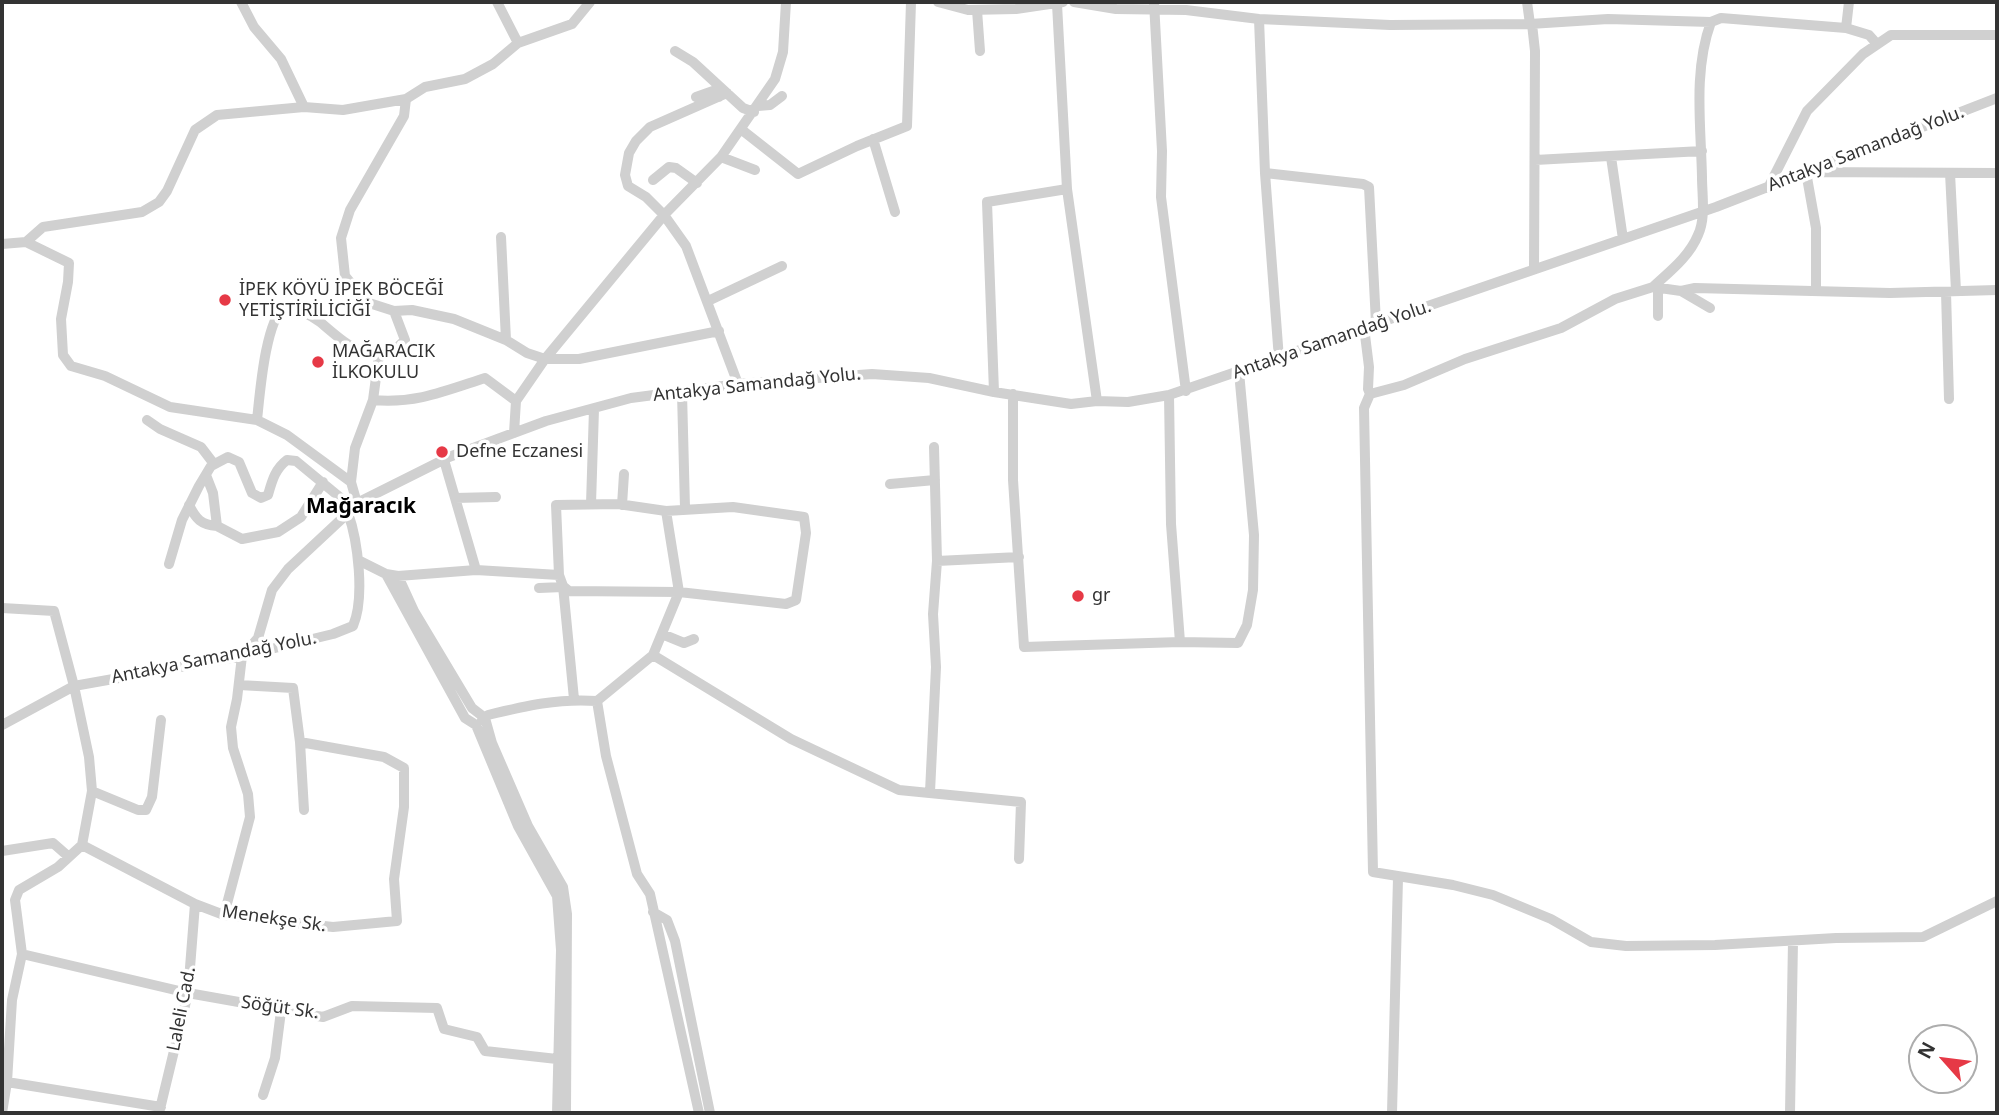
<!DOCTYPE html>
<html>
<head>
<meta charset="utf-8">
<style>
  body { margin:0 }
  #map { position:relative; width:1999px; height:1115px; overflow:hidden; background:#fff; font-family:"Noto Sans",sans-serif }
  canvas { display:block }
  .frame { position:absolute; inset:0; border:4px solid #333; pointer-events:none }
  .north { position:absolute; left:1908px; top:1024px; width:70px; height:70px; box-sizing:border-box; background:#fff; border:2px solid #adadad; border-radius:50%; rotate:298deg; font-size:19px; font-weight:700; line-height:28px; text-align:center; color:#333 }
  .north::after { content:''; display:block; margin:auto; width:24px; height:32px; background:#e63946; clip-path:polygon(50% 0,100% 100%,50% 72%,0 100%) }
</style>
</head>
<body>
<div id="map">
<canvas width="1999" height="1115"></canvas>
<div class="frame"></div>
<div class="north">N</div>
</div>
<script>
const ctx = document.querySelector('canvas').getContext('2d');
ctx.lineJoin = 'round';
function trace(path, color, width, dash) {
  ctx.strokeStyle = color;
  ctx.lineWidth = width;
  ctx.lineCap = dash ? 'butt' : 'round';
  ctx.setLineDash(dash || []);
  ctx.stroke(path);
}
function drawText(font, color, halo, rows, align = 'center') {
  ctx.font = font + ' "Noto Sans",sans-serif';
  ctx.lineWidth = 7;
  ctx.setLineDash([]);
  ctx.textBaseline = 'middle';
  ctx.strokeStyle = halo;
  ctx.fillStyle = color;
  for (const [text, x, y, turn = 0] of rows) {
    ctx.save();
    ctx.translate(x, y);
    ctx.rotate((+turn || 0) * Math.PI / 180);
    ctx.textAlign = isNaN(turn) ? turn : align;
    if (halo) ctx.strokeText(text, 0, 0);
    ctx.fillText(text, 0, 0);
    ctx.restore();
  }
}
trace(new Path2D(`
  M241,2l13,25 27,32 23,48 39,3 63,-11 19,-12 40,-8 28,-15 25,-21 54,-19 18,-22
  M497,2l21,41
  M938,2l30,8 48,-1 47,-7
  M1074,2l42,7 70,1 73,9 131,6 140,-1 78,-5 103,3 10,-4 125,10 23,7 8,9
  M1154,2l8,149 -1,46 25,194
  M1527,2l3,22
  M1057,4l10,185 30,212
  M977,10l3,41
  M1259,19l6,154 14,186
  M1532,24l3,27 -1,218
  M1846,28l3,-26
  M675,51l18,11 50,46 11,4
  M727,93l-77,34 -14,14 -7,12 -4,22 3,11 18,11 18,18 22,31 52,138
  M696,97l17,-6 6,6
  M406,99l-2,17 -54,94 -9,28 4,38 21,26 28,9 18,-1 42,9 52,21 21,13 18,6h34l140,-28
  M758,106l12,-1 12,-9
  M742,130l56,44 59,-28 50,-20 4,-124
  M873,139l22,73
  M721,157l34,13
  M1611,157l12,82
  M1535,160l167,-9
  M1265,173l98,11 6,3 7,136
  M1950,173l6,118
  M653,180l16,-13 7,1 21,15
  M1768,188l39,-77 56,-57 28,-19h106
  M501,237l5,103
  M26,242l17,-15 99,-15 17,-10 8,-11 28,-61 22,-15 87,-8
  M2,244l24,-2 43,21 -1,19 -7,37 2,36 8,11 34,10 65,31 87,13 30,15 64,47 6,21
  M1653,287c16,-15 36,-30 45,-52 8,-17 4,-40 4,-58 -1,-51 -9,-106 9,-155
  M1816,290v-62l-10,-56 191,1
  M1681,291l14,-3 195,5 107,-3
  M1946,292l3,107
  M708,301l74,-35
  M1658,316v-28
  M1364,327l5,40 -1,22 2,5 -6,14 9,464 80,13 40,10 58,24 40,23 35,4 89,-1 121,-7 87,-1 74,-36
  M994,392l-7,-190 80,-13
  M682,393l3,115
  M1013,394v86l11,167 156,-5 58,1 9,-18 6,-35 1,-55 -15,-163
  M1370,394l34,-9 61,-26 96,-31 54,-29 38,-12 28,4 29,17
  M1169,395l2,129 9,118
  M373,400c42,4 72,-9 112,-22l31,23
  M147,420l13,9 41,18 13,17
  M257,420c3,-27 8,-98 28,-115 13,4 24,9 35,17 25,21 55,51 85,18l-11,-29
  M514,433l2,-32 29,-42 119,-144 57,-58 54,-78 8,-27 3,-50
  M444,460l32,110
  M206,475l7,18 4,33 25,13 36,-7 23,-15 22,-35
  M351,482l4,-34 18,-48 6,-45
  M890,484l45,-4
  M455,498l41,-1
  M591,504l3,-95
  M189,505c7,14 12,20 28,21
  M622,505l2,-31
  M358,560l28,14 12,2 78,-6 83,5 -3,-70 62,-1 48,7 67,-4 71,10 2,16 -10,67 -10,4 -107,-12 -110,-1 -6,-5 -4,-11
  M937,561l82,-4
  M169,564l13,-44 17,-34 12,-20 17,-9 11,5 13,31 9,5 7,-3c4,-14 7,-26 19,-35l9,1 57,47
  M386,574l79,144 11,7 42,101 39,70 4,54 -4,163
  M398,576l16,35 58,97 13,10 7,25 36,83 35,61 4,27 -1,199
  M563,586l11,113
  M539,588l24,-1
  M2,608l52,3 20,75 15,71 3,34 -10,54 -24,22 -39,23 -4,10 7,54 -10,46 -5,82 -5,31
  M662,634l22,9 10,-4
  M653,655l138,84 108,51 122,12 -2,57
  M597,701l9,55 31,118 13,20 49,219
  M482,720l6,-5c37,-9 71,-17 109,-14l56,-46 26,-63 -13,-81
  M2,725l72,-39 168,-30 91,-22 20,-8c12,-28 5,-85 -5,-113l9,-10 92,-46 97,-36 85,-23 107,-14 134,-10 57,4 65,14 77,12 26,-3 31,1 41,-7 547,-188 281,-109
  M300,742l4,68
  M92,791l46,19h8l6,-13 9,-77
  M930,792l6,-125 -3,-53 4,-53 -3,-114
  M82,845l113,59 29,11 109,12 64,-6 -3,-42 10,-72v-39l-20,-11 -84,-15 -7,-54 -54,-3
  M2,851l51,-8 16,14
  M653,912l14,8 8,21 35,172
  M224,915l26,-98 -2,-23 -15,-46 -2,-21 6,-28 5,-43 16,-18 14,-48 16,-21 60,-56
  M22,954l166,39 135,24 29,-11 85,2 7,21 33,8 8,14 72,8
  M7,1082l154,25
  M263,1095l12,-37 6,-47
  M159,1113l29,-120 7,-89
  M1392,1113l6,-235
  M1790,1113l3,-172`), '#d0d0d0', 10);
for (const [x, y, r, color] of [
  [225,300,7,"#e63946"],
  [318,362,7,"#e63946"],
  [442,452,7,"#e63946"],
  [1078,596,7,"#e63946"]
]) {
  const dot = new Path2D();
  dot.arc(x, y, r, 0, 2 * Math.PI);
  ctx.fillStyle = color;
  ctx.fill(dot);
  trace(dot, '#fff', 2.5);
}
drawText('18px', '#333', '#fff', [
  ["Antakya Samandağ Yolu.",1866,149,-21],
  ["Antakya Samandağ Yolu.",1332,340,-19],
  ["Antakya Samandağ Yolu.",757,385,-6],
  ["Antakya Samandağ Yolu.",214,658,-11],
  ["Menekşe Sk.",274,919,8],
  ["Söğüt Sk.",280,1008,8],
  ["Laleli Cad.",182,1009,-79]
]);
drawText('18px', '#333', '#fff', [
  ["İPEK KÖYÜ İPEK BÖCEĞİ",239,290],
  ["YETİŞTİRİLİCİĞİ",239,311],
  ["MAĞARACIK",332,352],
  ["İLKOKULU",332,373],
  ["Defne Eczanesi",456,452],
  ["gr",1092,596]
], 'left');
drawText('bold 21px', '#000', '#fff', [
  ["Mağaracık",361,507]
]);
</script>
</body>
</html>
